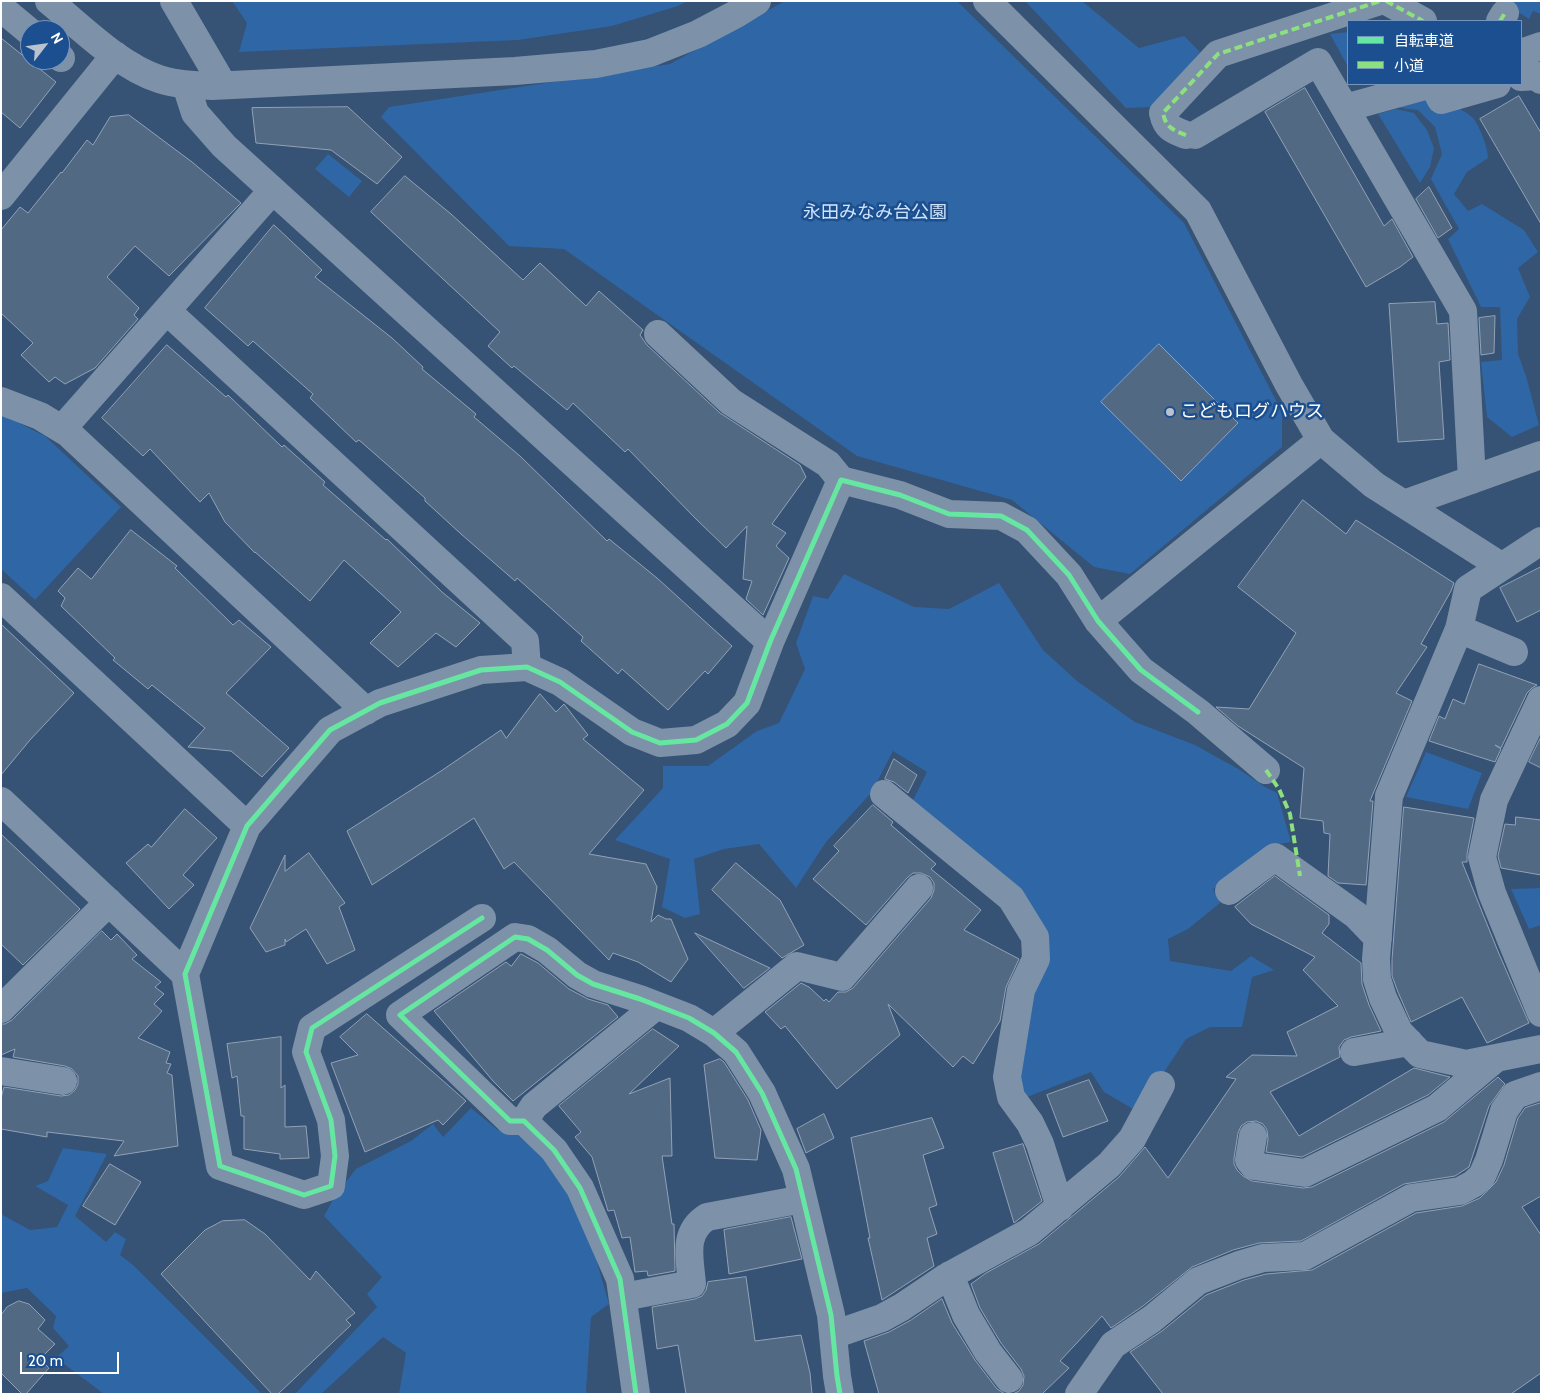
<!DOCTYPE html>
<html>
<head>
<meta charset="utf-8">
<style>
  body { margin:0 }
  #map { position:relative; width:1542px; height:1395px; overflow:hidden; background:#365274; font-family:Cabin,"Noto Sans JP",sans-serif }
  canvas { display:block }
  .frame { position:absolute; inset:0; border:2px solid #fff; pointer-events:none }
  .legend { position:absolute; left:1347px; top:20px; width:175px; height:65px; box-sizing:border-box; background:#1b4f8f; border:1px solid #7695bc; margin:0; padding:6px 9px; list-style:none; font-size:15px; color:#fff }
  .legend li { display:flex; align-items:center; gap:10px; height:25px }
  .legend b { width:25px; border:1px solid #7695bc }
  .north { position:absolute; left:20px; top:20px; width:50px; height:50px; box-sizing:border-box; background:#1b4f8f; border:1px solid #7695bc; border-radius:50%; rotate:60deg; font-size:14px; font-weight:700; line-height:20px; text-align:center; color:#fff }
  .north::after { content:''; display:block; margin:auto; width:18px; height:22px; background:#b9c2ce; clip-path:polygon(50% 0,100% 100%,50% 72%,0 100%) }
  .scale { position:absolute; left:20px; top:1352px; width:99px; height:22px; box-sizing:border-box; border:2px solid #fff; border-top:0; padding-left:6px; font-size:15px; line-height:18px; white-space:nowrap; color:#fff; -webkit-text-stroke:4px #1b4f8f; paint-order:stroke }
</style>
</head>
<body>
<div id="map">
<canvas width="1542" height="1395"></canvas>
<div class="frame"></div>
<ul class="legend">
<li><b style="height:6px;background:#66e7a1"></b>自転車道</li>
<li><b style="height:6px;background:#8de07e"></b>小道</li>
</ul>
<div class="north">N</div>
<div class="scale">20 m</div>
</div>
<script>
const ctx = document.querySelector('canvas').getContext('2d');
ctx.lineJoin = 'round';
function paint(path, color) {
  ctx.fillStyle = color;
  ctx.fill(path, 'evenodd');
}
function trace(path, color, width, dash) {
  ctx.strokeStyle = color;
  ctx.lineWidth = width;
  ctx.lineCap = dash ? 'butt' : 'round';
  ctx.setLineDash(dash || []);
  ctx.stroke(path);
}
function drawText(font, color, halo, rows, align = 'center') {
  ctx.font = font + ' Cabin,"Noto Sans JP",sans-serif';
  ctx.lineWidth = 5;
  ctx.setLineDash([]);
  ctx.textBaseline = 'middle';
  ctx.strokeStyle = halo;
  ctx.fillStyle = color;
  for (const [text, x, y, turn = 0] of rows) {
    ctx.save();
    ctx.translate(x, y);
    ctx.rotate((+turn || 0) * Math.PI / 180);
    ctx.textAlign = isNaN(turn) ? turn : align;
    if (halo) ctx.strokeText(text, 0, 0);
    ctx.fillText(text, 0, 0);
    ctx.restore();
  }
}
paint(new Path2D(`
  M232,1h456l-10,5 -66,20 -94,14 -279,12 8,-29z
  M785,1h172l227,222 98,189v35l-152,127 -36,-7 -82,-67 -155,-44 -293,-207 -55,-3 -128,-129 8,-10 281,-43z
  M1025,1h57l57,47 45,-12 16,16 -46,55 -28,1z
  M1507,1h34v13l-8,-3 -4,8 -23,-15z
  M1348,32v35l-18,-33z
  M1432,95c10,5 33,15 41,23 7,9 15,30 15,40l-21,14 -13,22 14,17 14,-7 42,26 14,22 -20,16 12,29 -13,22 1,35 8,22 13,49 -27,12 -25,-20 -6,-55 21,-2 -2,-53h-19l-33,-68 11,-10 -28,-50 11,-25 -7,-27 -17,-17 -17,-2 -3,-4z
  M1396,109l18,4 13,17 7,18 -4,19 -10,16 -42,-69z
  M328,154l34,27 -13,16 -34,-28z
  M1,414l44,22 76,71 -86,93 -34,-31z
  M844,574l70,33 35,2 50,-26 44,67 34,31 58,41 60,23 45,25 25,17 12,6 14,49 -18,3 -3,9 -57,35 7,14 -32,26 -20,10 2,22 61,10 20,-15 23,14 -22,7 -10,50h-32l-24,12 -48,73 -34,-20 -13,-20 -64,25 -12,-25 31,-134 -135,-134 16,-32 -34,-21 -21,41 -46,50 -30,46 -37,-44 -35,5 -30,10 6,55 -15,4 -23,-11 8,-48 -55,-19 48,-52v-22h45l49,-35 22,-8 26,-54 -9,-26 17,-47 15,3z
  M1426,752l56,21 -14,36 -62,-12z
  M1541,888v37l-12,4 -18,-40z
  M471,1108l27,22 23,1 26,26 22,36 22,48 18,63 -18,13 -5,74 2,3h-189l7,-41 -23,-16 -62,57h-26l82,-87 -10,-13 15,-17 -58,-61 11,-20 21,-27 55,-28 22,-17 10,13z
  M63,1148l44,6 -32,62 31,26 9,-10 11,7 -6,16 13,10 129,129h-158l-48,-36 13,-12 -16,-18 3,-12 -29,-28 -26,5v-79l29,16 27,-3 11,-22 -33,-19 13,-5z`), '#2f66a5');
const building = new Path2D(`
  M1,38l55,44 -36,46 -19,-16z
  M1305,88l79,138 8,-7 21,38 -13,10 -34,20 -101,-175z
  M1519,96l22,37v91l-61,-105z
  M348,107l54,50 -25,27 -46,-34 -75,-7 -4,-35z
  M129,115l63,47 49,41 -72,73 -34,-30 -28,31 32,31 -5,7 4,4 -43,49 -30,16 -10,-7 -6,5 -28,-27 12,-12 -32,-30v-83l19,-23 8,6 33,-41 1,1 25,-33 6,5 17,-28z
  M405,176l46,38 72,66 17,-17 46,43 13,-15 44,39 -3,5 7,10 73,68 80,52 6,12 -34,47 14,9 -10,13 13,12 -26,57 -17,-16 6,-18 -9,-2 4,-53 -21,22 -30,-29 -68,-70 -3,3 -52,-49 -6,7 -53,-44 -2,2 -24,-22 12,-14 -129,-120z
  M1429,187l23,41 -14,10 -22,-39z
  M274,225l48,45 -7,7 77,61 31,29 -1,2 54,45 -2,3 46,39 87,85 2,-2 48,39 75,68 -24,28 -3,-3 -37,39 -46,-41 -4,5 -37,-33 2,-4 -66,-59 -2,3 -54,-47 -36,-33v-3l-66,-58 -3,2 -46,-44 3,-4 -60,-53 -5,5 -43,-38z
  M1435,302l2,22 11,-1 2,37 -11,2 5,77 -46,3 -9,-138z
  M1495,316l-1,37 -13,2 -2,-37z
  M1159,344l79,79 -57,58 -80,-79z
  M167,345l59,52 2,-2 54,52 2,-2 41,37 -2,3 63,55 1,-1 55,53 38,31 -24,24 -20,-14 -38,34 -28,-24 31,-31 -57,-52 -34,41 -55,-49v1l-30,-31 -16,-29 -9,9 -50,-53 -7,7 -41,-38z
  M1303,500l43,34 10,-14 98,63 -3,8 -30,53 6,3 -31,46 16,8 -42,100h3l-7,84 -28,-2 -10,-7 2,-42 -6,-1 -1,-12 -23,-3 4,-50 -66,-42 -22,-19 33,2 47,-76 -58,-46z
  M131,530l46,36 -2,2 58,57 6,-5 32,27 -45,46 63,55 -27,29 -31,-26 -43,-4 17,-19 -53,-43 -4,4 -35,-29 2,-2 -54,-52 4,-8 -7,-7 20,-23 13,11z
  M1541,567v43l-24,12 -17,-34z
  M1,624l73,69 -44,47 -29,35z
  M1479,664l58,21 -5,3 -5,5 -26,55 -6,-3 6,4 -6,13 -66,-21 10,-25 6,3 8,-20 11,5z
  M540,694l16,18 8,-8 24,31 -5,4 61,51 -55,64 57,10 11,23 -6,35 7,-7 8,4h5l17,40 -17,23 -33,-20 -25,-9 -4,7 -95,-98 -10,7 -30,-51 -102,67 -25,-54 94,-60 60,-41 5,8z
  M1541,737v31l-12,-6z
  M894,759l23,16 -9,18 -14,-11 -9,-3z
  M873,805l20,17 -2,3 45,39 -5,5 50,41 -17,20 55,29 -13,28 -6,34 -27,43 -10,-8 -10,11 -65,-63 12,31 -63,54 -52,-63 -4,3 -16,-17 36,-29 8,4 15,14 2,-2 3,3 9,-10h8l7,-4 78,-90 3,-8v-7l-4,-6 -9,-4h-8l-6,5 -41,47 -53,-46 26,-28 -5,-5z
  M1404,807l70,11 -7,36v8h-5l35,87 32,74 -42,20 -25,-46 -51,25 -13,-30 -6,-16v-16z
  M185,809l32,29 -34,37 11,10 -25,24 -43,-46 22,-19 3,3z
  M1516,817l25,3v55l-40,-7 -3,-12 7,-32 10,1z
  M1,834l79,75 -57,56 -22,-21z
  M309,853l36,50 -6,4 16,43 -28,14 -21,-35 -20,13 -1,-3v6l-19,7 -16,-24 35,-73v16z
  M736,863l44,37 24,45 -22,13 -70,-68z
  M1275,876l54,39v9l-7,9 39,30 1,21 7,21 12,26 -30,6 -7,3 -5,7 1,10 -70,35 29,44 115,-68 36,9 -22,18 -126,62 -36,-5 2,-13 -1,-9 -4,-6 -7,-3 -9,1 -6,4 -3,7 -4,25v6l3,6 6,6 9,5 51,7 9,-1 132,-65 54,-45 7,7 -16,22 -20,61 -14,9 -51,8 -103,57 -42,2 -26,7 -41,17 -49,39 -32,22 -9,-12 -42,45 9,7 -27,26h-29l6,-3 4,-6 1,-9 -3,-7 -20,-26 -21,-35 -9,-24 15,-11 53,-29 80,-67 26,-30 23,31 68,-99 -10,-2 26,-22 45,1 -10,-24 51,-26 -35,-36 12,-13 -64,-33 -16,-17z
  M102,931l9,9 6,-6 20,21 -5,4 29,23 -6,5 9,7 -10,10 8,7 -24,27 32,14 -4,11 5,1 -4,9 5,2 6,71 -64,10 10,-15 -77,-9v5l-46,-8v-31l3,-11 57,9 8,-1 6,-5 3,-6v-8l-6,-7 -7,-3 -52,-9 2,-8 -14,6v-31h4l7,-4z
  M695,933l75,35 -26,20z
  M521,954l17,9 31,26 19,10 20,6 10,12 -105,84 -20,-20 -59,-70 72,-49 5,4z
  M367,1014l99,87 -23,24 -5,-5 -73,32 -34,-89 27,-8 -18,-18z
  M653,1029l26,17 -50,48 41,-16 2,78h-10l10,68h2l1,47 -27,5 -1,-5 -12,1 -5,-35 -8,1 -8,-28 -6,1 -16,-54 -17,-20 6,-5 -22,-26z
  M281,1037v51l4,-3v42l21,-1 3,32 -29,1v-5l-36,-5v-33h-3l-4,-40 -5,2 -5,-34z
  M720,1059l4,3 24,38 13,30 -4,30 -42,-2 -11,-93z
  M1089,1080l19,41 -45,16 -16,-42z
  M1541,1103v93l-19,11 19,28v138l-30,21h-348l-33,-42 32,-21 44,-36 38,-15 22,-6 46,-4 104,-57 46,-7 18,-8 16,-16 8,-17 14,-47 7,-10z
  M824,1114l10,24 -28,15 -9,-24z
  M932,1118l12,30 -21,7 14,50 -8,3 8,26 -10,4 7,28 -52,34 -14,-62h2l-19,-100z
  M1023,1144l19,57 -28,22 -21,-70z
  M110,1164l31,18 -26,43 -32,-19z
  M791,1217l11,42 -73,15 -5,-44z
  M245,1220l20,14 45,46 6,-9 39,42 -9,7 5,5 -73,69h-6l-111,-120 44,-44 17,-9z
  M746,1277l9,64 46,-6 9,38 2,21h-126l-8,-49 -21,4 -5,-42 43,-8 7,-3 4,-6 2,-8z
  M942,1299l10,24 23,37 22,29 8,5h-126l-15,-53 25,-9 22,-12z
  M19,1301l10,3 16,16 -7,9 17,15 -15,15 9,9 -23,26h-4l-21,-21v-58l6,-8z`);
paint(building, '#526984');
trace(building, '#92a2b6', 1);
trace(new Path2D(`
  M49,1c33,27 69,64 110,78 17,6 35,6 53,7l303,-15 81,-7 54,-11 48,-19 38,-20 21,-13
  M174,1l49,84
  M987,1l211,210 91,174 32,55 53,45 127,81
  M1386,1l37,20
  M1,8l29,24
  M1500,21l5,-8
  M1521,53l20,-7
  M60,57l1,1
  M1521,77l18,-1 2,4
  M1433,84l8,16 56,-16
  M186,85l9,28 29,33 546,496
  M1345,108l87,-24
  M1186,135c-13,-5 -20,-7 -23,-22l55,-59 162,-53
  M1195,135l123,-73 145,249 9,169
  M1,196l114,-141
  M167,311l358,330 2,26
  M658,334l73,68 97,62 13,16
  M1,401l39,15 28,17 298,278
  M62,429l210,-238
  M1404,504l137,-49
  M1541,541l-73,48 -9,40 -70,167 -13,163 1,20 6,19 16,34 21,22 46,10 75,-15
  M1,597l246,229
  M1098,621l223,-181
  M1459,629l55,23
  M1541,700l-47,100 -12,57 10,36 49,120
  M884,794l127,104 24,39 1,22 -15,31 -14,87 4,20 19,26 10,21 20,63
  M1,801l184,173
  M1229,891l46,-34 81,58 22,23
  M482,918l-170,110 -6,24 25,68 4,36 -4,30 -27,9 -84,-29 -35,-192 62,-148 83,-96 50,-27 101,-33 46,-3 33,15 72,50 28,11 36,-3 31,-16 20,-21 23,-61 71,-162 59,15 49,19 52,2 26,14 42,45 29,46 43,49 57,42 68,58
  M1,1009l108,-107
  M714,1033l83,-67 45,11 77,-89
  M1354,1052l55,-10
  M1,1071l62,10
  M524,1121l10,-15 122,-100
  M1253,1136l-4,24 5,6 51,7 132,-65 58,-49
  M950,1275l16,40 22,37 21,27
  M623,1297l69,-13c-2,-26 -10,-51 15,-67l96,-18
  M833,1335l49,-17 20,-11 43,-29 84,-46 80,-67 23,-26 29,-54
  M636,1394l-16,-115 -40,-91 -26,-38 -30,-29h-14l-110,-106 115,-78 13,2 19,11 30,25 16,9 47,15 49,19 25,15 22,19 26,41 34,76 35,146 6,61 3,18
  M1079,1394l34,-49 39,-26 46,-38 41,-16 24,-7 42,-2 106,-58 49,-7 13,-7 9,-8 7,-16 15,-49 11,-16 26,-9`), '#7d92a8', 28);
trace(new Path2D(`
  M1386,1l37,20
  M1500,21l5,-8
  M1186,135c-13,-5 -20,-7 -23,-22l55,-59 162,-53
  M1266,770l13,19 11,25 10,62`), '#8de07e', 4, [8, 4]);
trace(new Path2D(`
  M482,918l-170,110 -6,24 25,68 4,36 -4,30 -27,9 -84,-29 -35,-192 62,-148 83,-96 50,-27 101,-33 46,-3 33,15 72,50 28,11 36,-3 31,-16 20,-21 23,-61 71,-162 59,15 49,19 52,2 26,14 42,45 29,46 43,49 57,42
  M636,1394l-16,-115 -40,-91 -26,-38 -30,-29h-14l-110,-106 115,-78 13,2 19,11 30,25 16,9 47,15 49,19 25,15 22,19 26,41 34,76 35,146 6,61 3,18`), '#66e7a1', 5);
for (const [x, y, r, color] of [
  [1170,412,5,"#b9c2ce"]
]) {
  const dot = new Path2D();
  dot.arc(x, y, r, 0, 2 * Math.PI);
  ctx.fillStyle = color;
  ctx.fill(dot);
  trace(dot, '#1b4f8f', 2);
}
drawText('18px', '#cfe3fa', '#1b4f8f', [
  ["永田みなみ台公園",875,213]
]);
drawText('18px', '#fff', '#1b4f8f', [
  ["こどもログハウス",1180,412]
], 'left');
</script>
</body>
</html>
